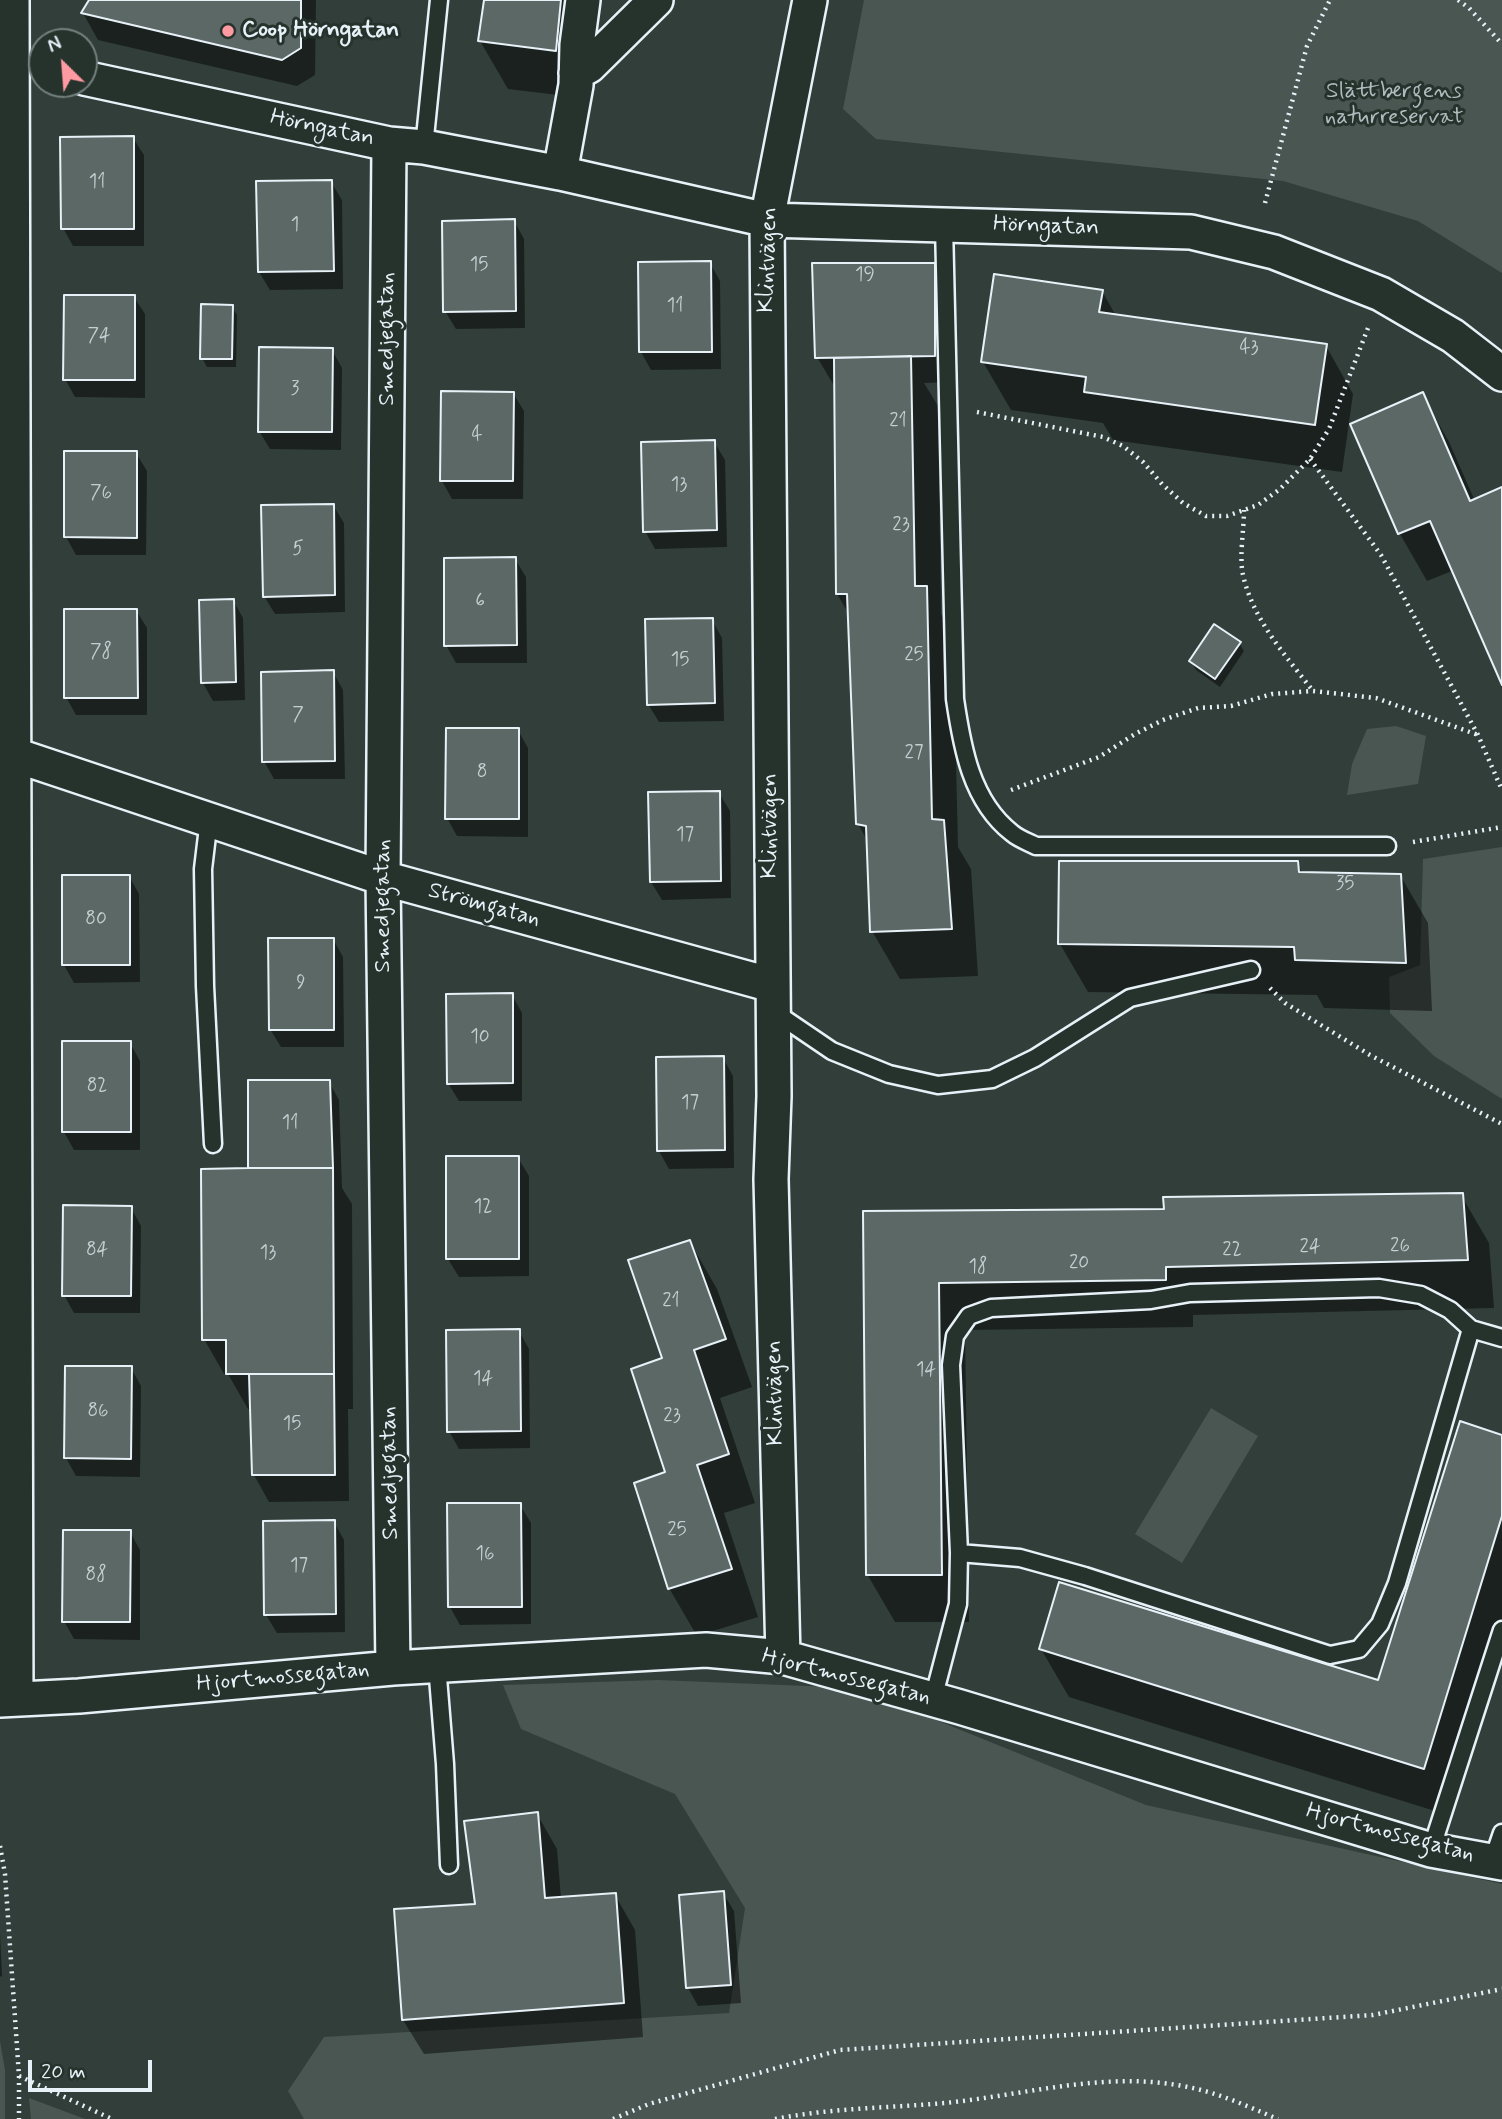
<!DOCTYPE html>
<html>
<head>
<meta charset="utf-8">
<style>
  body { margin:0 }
  #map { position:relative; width:1502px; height:2119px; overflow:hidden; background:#323e39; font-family:Mynerve,sans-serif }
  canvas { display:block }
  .north { position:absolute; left:28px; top:28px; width:70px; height:70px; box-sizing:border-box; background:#26332d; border:2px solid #747f7e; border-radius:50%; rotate:335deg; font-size:19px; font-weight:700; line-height:28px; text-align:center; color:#e8f1f8 }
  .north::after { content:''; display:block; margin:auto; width:24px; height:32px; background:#ff9aa2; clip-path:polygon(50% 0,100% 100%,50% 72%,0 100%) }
  .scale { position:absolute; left:28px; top:2060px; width:124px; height:32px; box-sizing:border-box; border:4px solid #e8f1f8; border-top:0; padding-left:9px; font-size:21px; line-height:24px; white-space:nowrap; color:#e8f1f8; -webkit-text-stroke:5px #26332d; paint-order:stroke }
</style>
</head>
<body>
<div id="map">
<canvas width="1502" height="2119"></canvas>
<div class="north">N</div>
<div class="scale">20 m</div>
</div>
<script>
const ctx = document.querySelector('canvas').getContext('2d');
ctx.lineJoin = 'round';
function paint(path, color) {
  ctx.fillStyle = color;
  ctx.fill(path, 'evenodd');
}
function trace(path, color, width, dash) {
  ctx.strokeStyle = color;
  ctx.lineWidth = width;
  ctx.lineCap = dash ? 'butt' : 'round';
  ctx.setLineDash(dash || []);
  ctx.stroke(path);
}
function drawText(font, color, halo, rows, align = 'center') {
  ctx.font = font + ' Mynerve,sans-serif';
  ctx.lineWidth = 6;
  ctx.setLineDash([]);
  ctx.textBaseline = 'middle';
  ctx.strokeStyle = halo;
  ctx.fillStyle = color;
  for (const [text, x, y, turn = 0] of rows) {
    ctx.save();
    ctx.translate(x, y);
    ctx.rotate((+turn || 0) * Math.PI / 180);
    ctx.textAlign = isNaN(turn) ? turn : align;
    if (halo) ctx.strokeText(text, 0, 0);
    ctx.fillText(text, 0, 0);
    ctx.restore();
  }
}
paint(new Path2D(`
  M864,0h638v273l-84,-52 -135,-40 -407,-42 -33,-30z
  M1396,726l30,10 -8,48 -71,11 5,-31 15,-35z
  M1502,847v252l-68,-43 -44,-43 -1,-36 31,-12 3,-106z
  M1211,1408l47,28 -76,127 -47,-29z
  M658,1680l199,8 289,117 356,79v235h-1198l-16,-28 36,-54 405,-24 16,-105 -70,-114 -154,-65 -18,-44z
  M0,2041l5,29v49h-5z
  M29,2098l56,21h-54z`), '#495651');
paint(new Path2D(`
  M90,0h226l-1,75 -18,11 -199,-46 -15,-27z
  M485,0h108l-10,98 -75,-9 -28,-48z
  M133,138l11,17v91h-71l-10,-18z
  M331,182l11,18 1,89 -73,1 -11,-18z
  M514,221l10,18 1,89 -69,1 -11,-18z
  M710,263l10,18 1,88 -70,1 -10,-18z
  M934,265l16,27v90l-26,1 14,23 3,208 12,21 5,212 13,22 7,107 -78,3 -28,-48 -4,-89 -10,-18 -8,-208 -13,-22 -1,-210h-3l-16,-27z
  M1102,291l14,25 210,30 27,48 -11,78 -229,-32 -10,-17 -92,-13 -28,-48z
  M134,297l11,17v84l-70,-1 -10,-18z
  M232,307l5,8 -1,52h-29l-5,-9z
  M332,350l10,18 -1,82 -71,-1 -11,-18z
  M513,393l11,18 -1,88h-71l-10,-18z
  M1422,394l27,48 26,59 27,-12v192l-50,-110 -25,10 -27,-47 -48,-109z
  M714,442l11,18 2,87 -72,2 -10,-18z
  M136,453l11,18 -1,84h-70l-10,-18z
  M333,505l11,18 1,89 -70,2 -11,-18z
  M515,559l11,18 1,86h-71l-10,-18z
  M233,600l10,18 2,82 -32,1 -10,-18z
  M136,610l11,18v87h-71l-10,-18z
  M712,620l10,18 2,83 -65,1 -11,-18z
  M1239,643l5,8 -24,36 -24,-17 -5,-9z
  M333,672l10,18 2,89h-71l-10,-18z
  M518,730l10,18v89l-71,-1 -10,-18z
  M719,793l11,18 1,87 -69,2 -11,-18z
  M1297,863l6,11 97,1 28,48 4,88 -108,-3 -7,-13 -229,-3 -28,-48z
  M129,876l10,18 1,88 -66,1 -10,-18z
  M333,939l10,18 1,90h-63l-11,-18z
  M512,995l10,18v88h-63l-11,-18z
  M130,1043l10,18v89h-66l-10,-18z
  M723,1058l10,18 1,92 -65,1 -10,-18z
  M329,1082l10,18 3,88 10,16 1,205h-5l1,92 -80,1 -15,-27 -2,-66h-4l-20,-35h-4l-20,-35 48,-169z
  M518,1158l11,18v100l-70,1 -11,-18z
  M1461,1195l28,48 5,65 -301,7v12l-228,3 4,292h-74l-28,-48 -2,-361 301,-3z
  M131,1208l10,18 -1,87h-66l-10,-18z
  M690,1242l27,47 35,98 -32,11 35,105 -31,10 34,104 -61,19 -28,-48 -5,-229z
  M519,1331l10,18 1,99 -71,1 -10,-18z
  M131,1368l10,18 -1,91 -64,-1 -10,-18z
  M1502,1437v215l-51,164 -382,-119 -28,-48 338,34z
  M449,1505h71l11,18v101l-71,1 -10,-18z
  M334,1522l10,18 1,92 -68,1 -11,-18z
  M130,1532l10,18v90l-66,-1 -10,-18z
  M537,1814l20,35 4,49 54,-3 20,35 8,107 -219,17 -21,-34z
  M723,1893l11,18 7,92 -43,3 -10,-18 -7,-92z
  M0,1933l2,44 -2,-1z`), '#0007');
const building = new Path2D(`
  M89,0h212v48l-19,12 -201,-47z
  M484,0h77l-5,51 -78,-10z
  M134,136v93h-73l-1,-92z
  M332,180l2,91 -76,1 -2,-91z
  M515,219l1,92 -73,1 -1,-91z
  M711,261l1,91h-73l-1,-90z
  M812,263h123v93l-120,2z
  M994,274l109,16 -4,22 228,32 -12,81 -231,-33 2,-15 -105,-15z
  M64,295h71v85h-72z
  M201,304l32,1 -1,54h-32z
  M259,347l74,1 -1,84h-74z
  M911,356l4,230h12l5,233 12,1 8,109 -82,3 -4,-106 -10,-2 -9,-230h-11l-2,-236z
  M441,391l73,1 -1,89h-73z
  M1423,392l47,109 32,-14v198l-72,-164 -32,13 -48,-110z
  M715,440l2,90 -74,2 -2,-90z
  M64,451h73v87l-73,-1z
  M334,504l1,91 -72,2 -2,-92z
  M516,557l1,88 -73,1v-88z
  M234,599l2,83 -35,1 -2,-83z
  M64,609h73l1,89h-74z
  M713,618l2,85 -68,2 -2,-86z
  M1214,624l27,18 -26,37 -26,-18z
  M334,670l1,91 -73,1 -1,-90z
  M446,728h73v91h-74z
  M720,791l1,90 -71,1 -2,-90z
  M1059,861h239l1,11 102,2 5,89 -111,-3 -1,-13 -236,-3z
  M62,875h68v90h-68z
  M268,938h66v92h-65z
  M513,993v90l-66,1 -1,-90z
  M62,1041h69v91h-69z
  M724,1056l1,94 -68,1 -1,-94z
  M248,1080h82l3,88h-85z
  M446,1156h73v103h-73z
  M248,1168h85l1,206h-108v-34h-24l-1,-171z
  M1463,1193l5,67 -302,7v13l-227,3 3,292h-76l-3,-364 301,-2 -1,-12z
  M63,1205l69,1 -1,90h-69z
  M690,1240l36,99 -32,11 35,104 -32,11 35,104 -64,20 -34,-106 31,-11 -34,-103 31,-11 -34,-98z
  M520,1329l1,102 -74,1 -1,-102z
  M65,1366h67l-1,93 -67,-1z
  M249,1374h85l1,101h-83z
  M1460,1421l42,14v81l-78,253 -385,-120 20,-67 319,98z
  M447,1503h74l1,104h-74z
  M335,1520l1,94 -72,1 -1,-94z
  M63,1530h68l-1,92h-68z
  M538,1812l7,86 71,-5 8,110 -222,17 -8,-111 81,-5 -11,-83z
  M724,1891l7,94 -45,3 -7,-93z`);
paint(building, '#5c6865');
trace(building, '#e8f1f8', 2);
const service = new Path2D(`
  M424,147l15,-147
  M944,225l11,474c7,48 16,102 57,134 7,6 16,9 24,13h351
  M209,819l-6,50 2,117 8,158
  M773,1011l59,40 57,23 49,11 54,-6 43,-21 95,-60 121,-28
  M959,1553l61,5 65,18 245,79 29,-6 21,-25 17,-41 74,-254
  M437,1665l8,99 4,101
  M933,1699l25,-95 1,-51 -8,-188 4,-29 14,-20 22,-8 160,-8 39,-7 189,-5 42,7 29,15 21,19 31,9
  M1431,1850l71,-220
  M1492,1862l10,-29`);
const minor = new Path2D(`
  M12,0l4,1699
  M576,73l13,-7 67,-66
  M84,78l305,66 35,3 136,26 207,47 424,12 83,20 107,42 72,42 49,38
  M389,144l-6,734 10,790
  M560,173l16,-88 1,-40 6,-45
  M0,750l383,128 389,107
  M783,1657l-12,-478 3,-83 -7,-876 43,-220
  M0,1700l79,-4 314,-28 313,-18 77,7 177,50 471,143 71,13`);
trace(service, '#e8f1f8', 21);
trace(minor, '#e8f1f8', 38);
trace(new Path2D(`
  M1458,0l11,8 33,36
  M1265,203l42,-157 23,-46
  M977,412l126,25 20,9 20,16 19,22 21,19 23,13h21l31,-11 22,-16 30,-30 19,-30 39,-101
  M1310,459l71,96 97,180 24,55
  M1244,510c0,19 -5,47 -1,65 10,45 43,81 70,116
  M1011,790l88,-33 36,-23 28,-14 35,-12 33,-2 41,-12 41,-3 63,7 102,37
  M1413,842l89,-15
  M1270,988l15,15 85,52 132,69
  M0,1846l5,28 14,202v43
  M19,2076l93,43
  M613,2119l36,-15 191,-54 533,-35 129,-26
  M775,2119c56,-11 113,-11 170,-16 81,-8 162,-33 243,-16 31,6 61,20 90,32`), '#e8f1f8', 4.5, [2, 5]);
trace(service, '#26332d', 16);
trace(minor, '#26332d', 33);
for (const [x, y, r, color] of [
  [228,31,7,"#ff9aa2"]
]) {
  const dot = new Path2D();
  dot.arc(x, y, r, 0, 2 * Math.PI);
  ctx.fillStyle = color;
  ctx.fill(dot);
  trace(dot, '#26332d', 2.5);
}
drawText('19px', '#c5cfd3', null, [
  ["11",97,183],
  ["1",295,226],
  ["15",479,266],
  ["19",865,276],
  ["11",675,307],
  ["74",99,337],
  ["43",1249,349],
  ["3",295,390],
  ["21",898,422],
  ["4",477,436],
  ["13",679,486],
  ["76",101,494],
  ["23",901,526],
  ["5",298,550],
  ["6",480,602],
  ["78",101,653],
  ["25",914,656],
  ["15",680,661],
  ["7",298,716],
  ["27",914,754],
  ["8",482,773],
  ["17",685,836],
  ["35",1345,885],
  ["80",96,920],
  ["9",301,984],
  ["10",480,1038],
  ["82",97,1087],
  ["17",690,1104],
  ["11",290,1124],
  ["12",483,1208],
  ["26",1400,1247],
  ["24",1310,1248],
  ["84",97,1251],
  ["22",1232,1251],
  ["13",268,1254],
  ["20",1079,1264],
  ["18",978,1268],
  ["21",671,1302],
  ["14",926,1371],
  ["14",483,1380],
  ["86",98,1412],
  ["23",672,1417],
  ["15",292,1425],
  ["25",677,1531],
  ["16",485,1555],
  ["17",299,1567],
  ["88",96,1576]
]);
drawText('bold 23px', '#e8f1f8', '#26332d', [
  ["Coop Hörngatan",242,31]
], 'left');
drawText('23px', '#b0bbbe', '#26332d', [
  ["Slättbergens",1394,92],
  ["naturreservat",1394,118]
]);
drawText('23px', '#e8f1f8', '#26332d', [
  ["Hörngatan",322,129,12],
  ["Hörngatan",1046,227,2],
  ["Klintvägen",769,260,-88],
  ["Smedjegatan",388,339,-90],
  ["Klintvägen",771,826,-90],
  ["Smedjegatan",384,906,-90],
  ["Strömgatan",484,906,15],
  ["Klintvägen",776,1393,-91],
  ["Smedjegatan",391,1473,-91],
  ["Hjortmossegatan",283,1678,-5],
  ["Hjortmossegatan",846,1678,14],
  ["Hjortmossegatan",1390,1834,15]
]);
</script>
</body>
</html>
